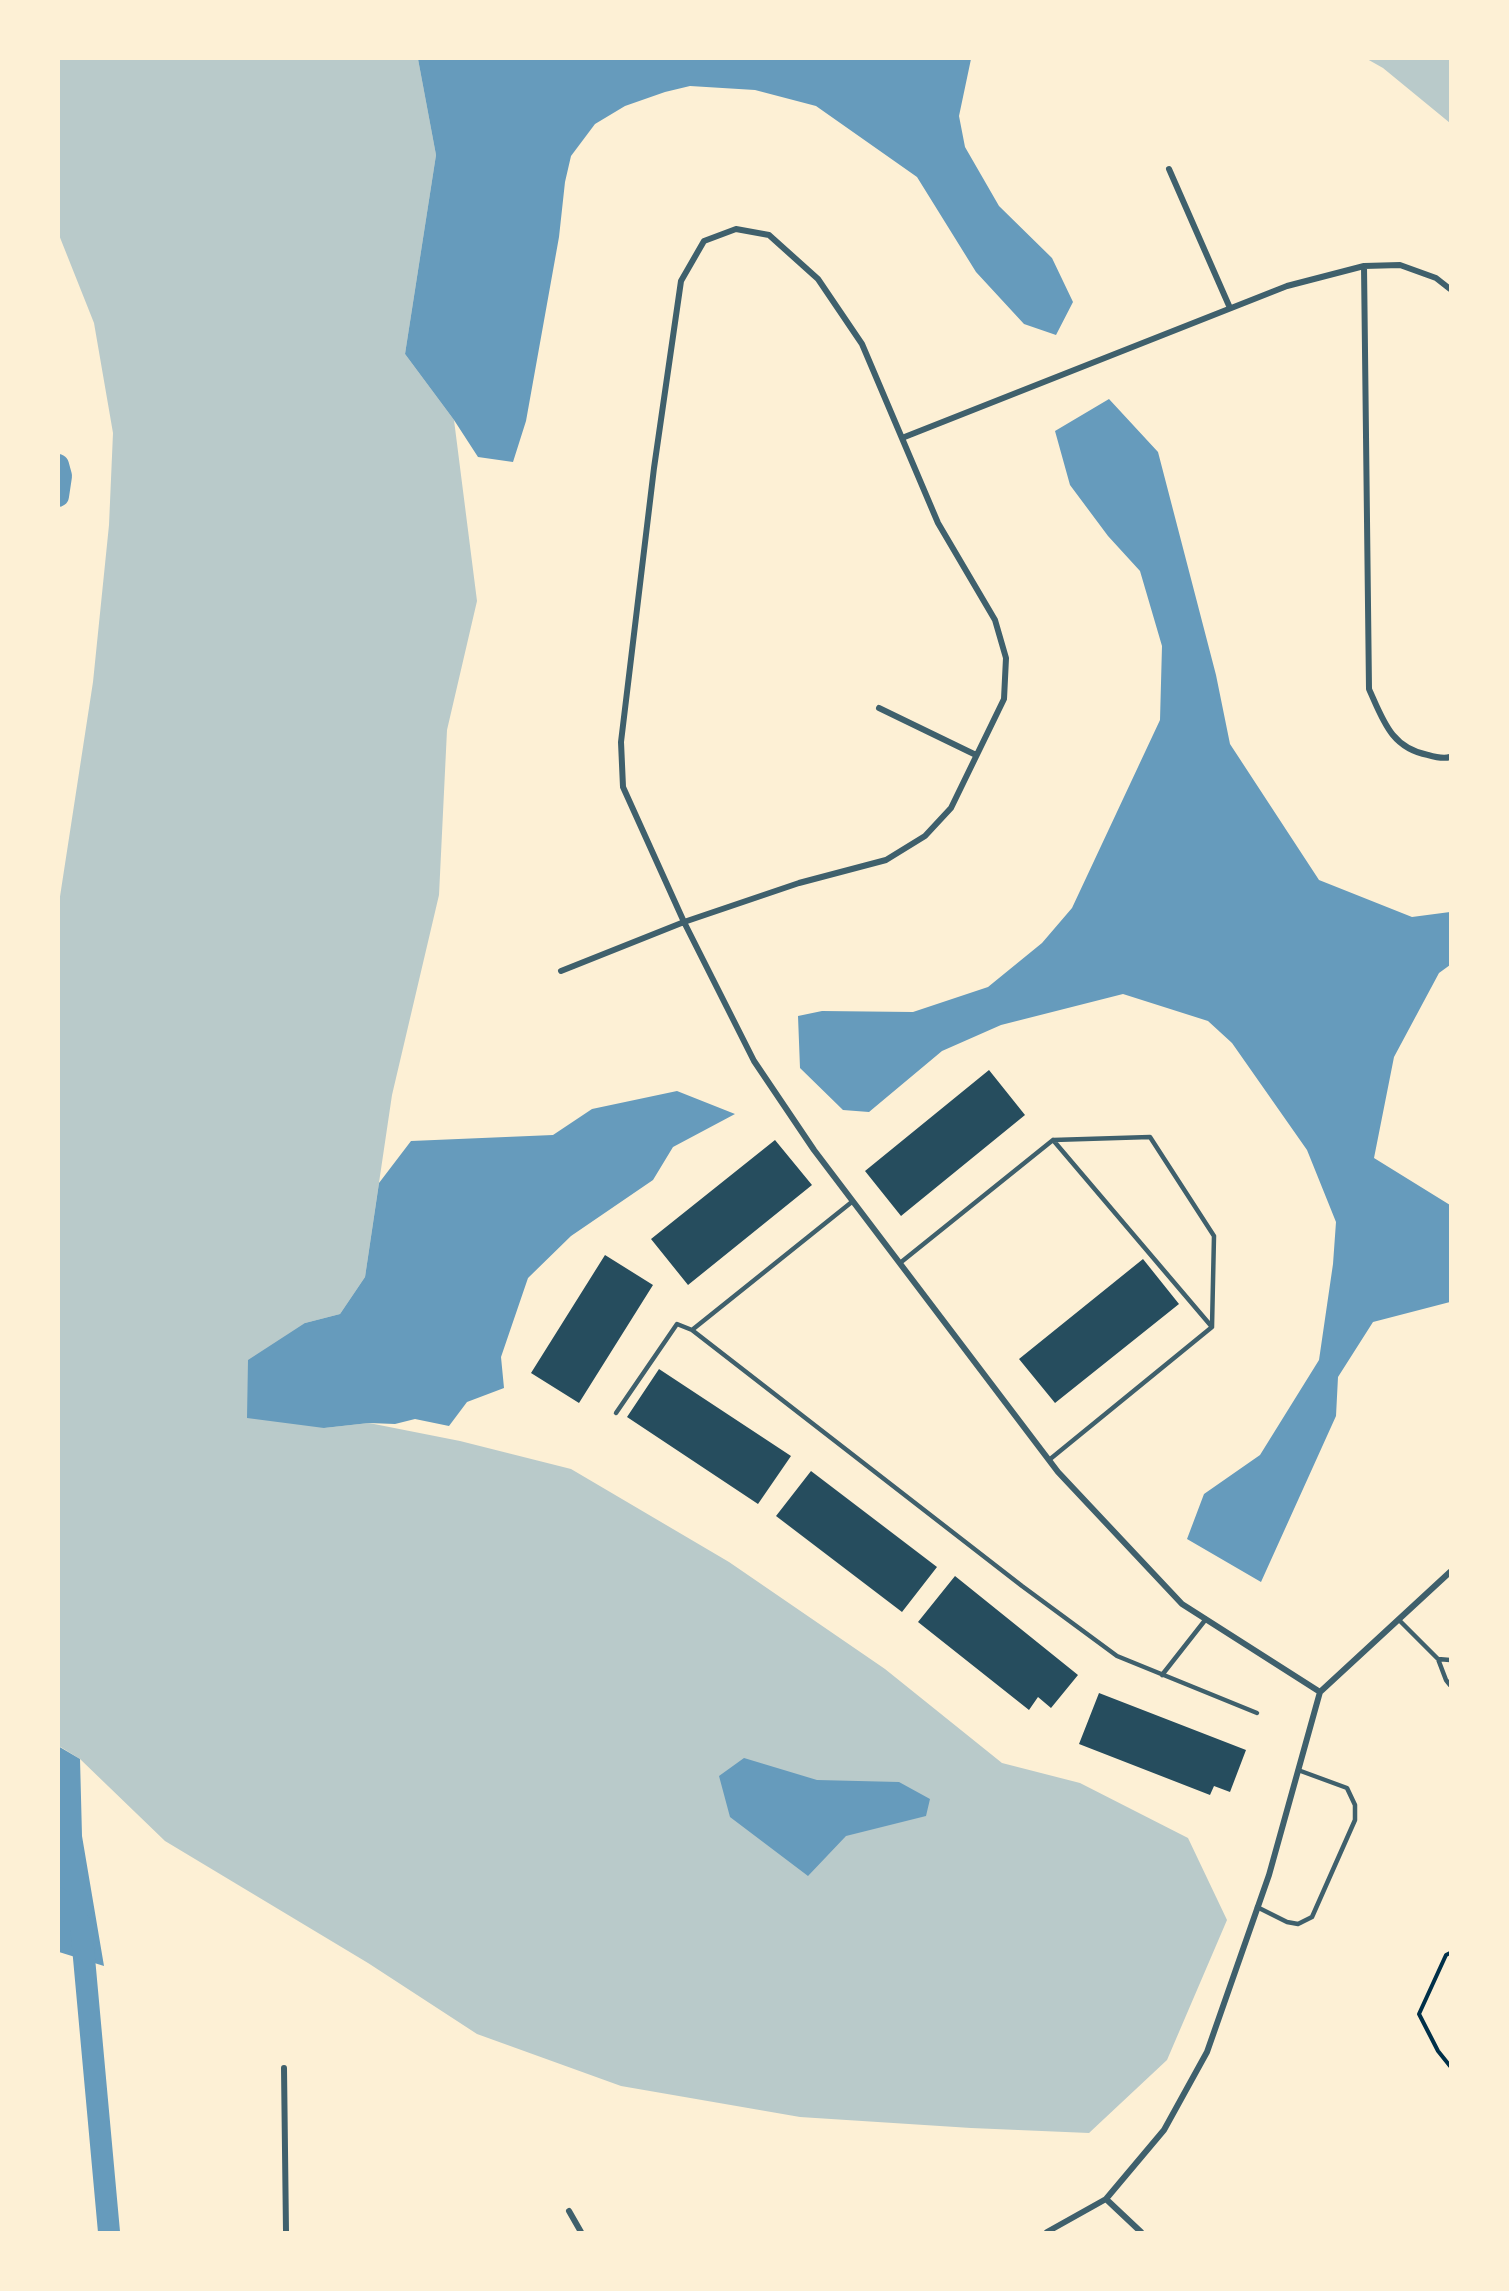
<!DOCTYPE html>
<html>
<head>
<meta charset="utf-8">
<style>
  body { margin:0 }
  #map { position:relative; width:1509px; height:2291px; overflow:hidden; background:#fdf0d5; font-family:Jost,sans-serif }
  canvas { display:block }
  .frame { position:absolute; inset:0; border:60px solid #fdf0d5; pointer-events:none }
</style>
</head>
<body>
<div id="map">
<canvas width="1509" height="2291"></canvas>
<div class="frame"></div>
</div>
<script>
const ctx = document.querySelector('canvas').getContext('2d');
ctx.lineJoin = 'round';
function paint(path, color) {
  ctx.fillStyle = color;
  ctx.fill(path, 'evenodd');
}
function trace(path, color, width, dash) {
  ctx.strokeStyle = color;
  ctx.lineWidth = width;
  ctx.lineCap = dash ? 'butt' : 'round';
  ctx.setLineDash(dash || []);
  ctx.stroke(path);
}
paint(new Path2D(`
  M59,59h359l18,96 -31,199 49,66 23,181 -30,129 -8,165 -47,200 -27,182 -25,37 -35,9 19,105 45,-5 91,18 111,28 158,93 156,107 117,94 78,20 108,55 39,82 -60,140 -78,73 -118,-5 -171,-11 -179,-31 -144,-52 -109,-71 -203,-122 -85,-82 -21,-13v-843l34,-221 16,-157 4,-92 -19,-110 -35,-88z
  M1367,59h83v64l-67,-55z`), '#b9caca');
paint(new Path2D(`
  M418,59h553l-12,57 6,31 34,59 53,52 21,44 -17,33 -32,-11 -48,-52 -59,-95 -101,-71 -61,-16 -65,-4 -25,6 -40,14 -30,18 -24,32 -6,26 -6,55 -33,184 -13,41 -35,-5 -24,-37 -49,-66 31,-199z
  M1109,399l49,53 58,223 14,69 89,136 93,37 38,-5v53l-11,8 -45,84 -20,101 76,47v97l-77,20 -35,55 -2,39 -75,166 -74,-43 17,-45 56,-39 59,-95 14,-96 3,-42 -29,-72 -75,-107 -24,-22 -85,-27 -122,31 -59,26 -73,61 -26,-2 -43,-42 -2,-52 24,-5 91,1 75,-25 54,-44 30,-35 88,-188 2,-74 -22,-75 -32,-35 -38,-51 -15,-54z
  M677,1091l58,23 -62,33 -20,33 -82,56 -43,42 -27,79 3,31 -37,14 -18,24 -34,-7 -20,5 -26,-1 -45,5 -77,-10 1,-58 57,-37 35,-9 25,-37 14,-94 32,-42 142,-6 39,-26z
  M58,1746l22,13 2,77 22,130 -45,-14z
  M744,1758l73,22 82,2 31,17 -4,17 -80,20 -38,40 -78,-59 -11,-41z`), '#669bbc');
trace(new Path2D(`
  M58,465l3,11 -3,20
  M58,1898l23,27 28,307`), '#669bbc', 22);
paint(new Path2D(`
  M989,1070l36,45 -124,101 -36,-45z
  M775,1140l37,45 -124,100 -37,-46z
  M605,1255l48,30 -74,118 -48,-30z
  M1143,1259l36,45 -124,99 -36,-44z
  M659,1369l132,87 -33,48 -131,-87z
  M811,1471l126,96 -35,45 -126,-96z
  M955,1576l123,99 -27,33 -13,-11 -9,13 -111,-88z
  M1099,1693l147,57 -16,42 -16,-6 -4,9 -131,-51z`), '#264d5e');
trace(new Path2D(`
  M1450,1953l-4,2 -27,59 19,37 12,15`), '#003049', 4);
trace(new Path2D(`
  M1053,1140l159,187
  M900,1263l153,-123 97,-3 64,99 -2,91 -163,133
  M692,1330l330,256 95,70 140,57
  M616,1413l61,-89 15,6 161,-129
  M1399,1620l39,39 8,21 4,5
  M1438,1659l12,1
  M1162,1675l44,-56
  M1257,1907l30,15 11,2 14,-7 43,-97v-15l-8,-17 -49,-18`), '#3f606c', 4.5);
trace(new Path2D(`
  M1169,169l61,139
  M1364,266l5,423c14,31 22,59 59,66 7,2 15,4 22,2
  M902,438l385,-152 77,-20 36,-1 36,13 14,11
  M879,708l97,47
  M561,971l123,-49 115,-39 87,-23 39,-24 26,-28 53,-109 2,-41 -11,-38 -57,-97 -76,-179 -44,-65 -49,-44 -33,-6 -32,12 -23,40 -27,187 -33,274 2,45 61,135 70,139 60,89 244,322 124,132 138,88
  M284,2068l2,164
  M1106,2199l35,33
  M569,2211l12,21
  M1047,2232l59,-33 58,-69 43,-78 62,-177 51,-183 130,-120`), '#3f606c', 6);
</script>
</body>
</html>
